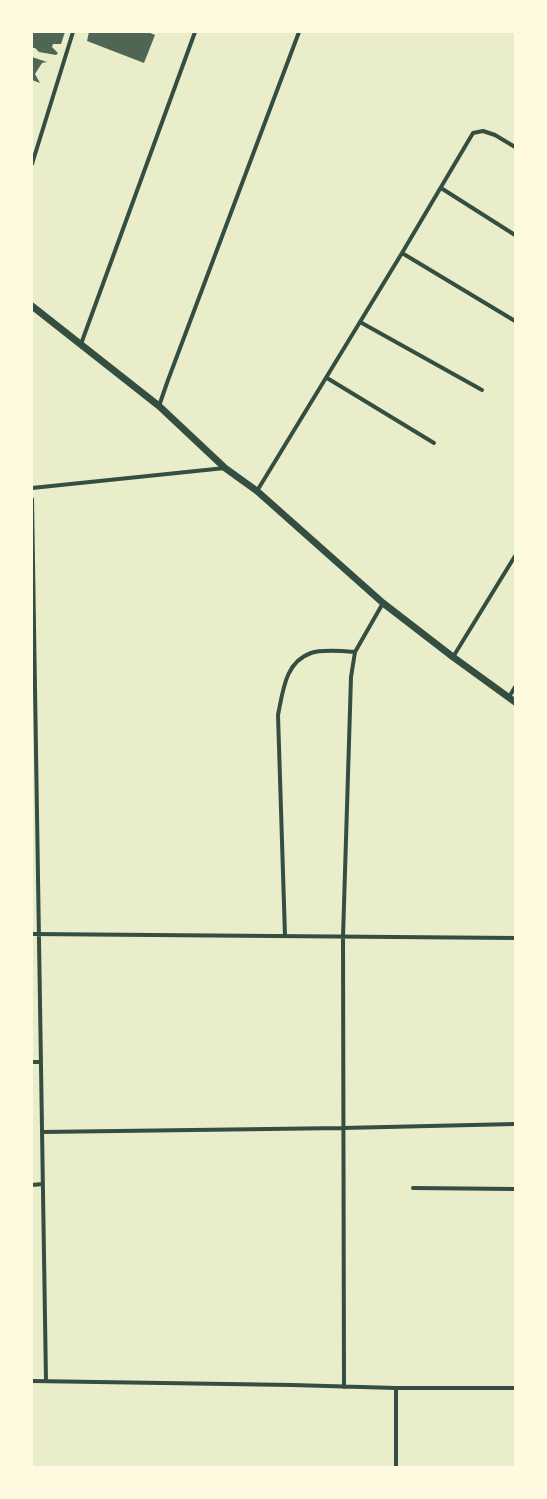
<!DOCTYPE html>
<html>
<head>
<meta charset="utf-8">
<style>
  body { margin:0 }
  #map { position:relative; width:547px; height:1499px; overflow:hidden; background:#e9edc9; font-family:"Alegreya Sans",sans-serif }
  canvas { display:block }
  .frame { position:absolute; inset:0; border:33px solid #fefae0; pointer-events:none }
</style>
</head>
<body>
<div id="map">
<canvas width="547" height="1499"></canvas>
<div class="frame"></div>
</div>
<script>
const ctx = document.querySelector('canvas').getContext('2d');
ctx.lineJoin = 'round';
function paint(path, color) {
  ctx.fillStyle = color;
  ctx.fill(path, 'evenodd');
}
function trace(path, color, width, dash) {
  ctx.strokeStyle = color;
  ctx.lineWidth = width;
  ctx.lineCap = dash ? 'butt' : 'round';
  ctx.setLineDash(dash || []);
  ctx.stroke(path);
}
paint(new Path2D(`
  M32,32h33l-4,12h-8l-1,3 6,6 -2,2 -17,-3 -4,-4h-3z
  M89,32h59l7,3 -11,28 -57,-22z
  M32,57l15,5 -5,1 -7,11 5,9 -8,-3z`), '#4f6655');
trace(new Path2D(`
  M32,164l41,-132
  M441,188l74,47
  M402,253l113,68
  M360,322l122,68
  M81,344l114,-312
  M327,378l107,65
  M159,406l9,-26 131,-348
  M32,488l193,-20
  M257,491l145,-238 71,-120 10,-2 12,4 20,12
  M32,499l14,882
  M453,657l62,-101
  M509,697l6,-10
  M32,934l483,4
  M285,936l-7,-221c5,-24 7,-53 33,-62 11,-4 33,-2 44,-1
  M32,1062h9
  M42,1132l301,-4 172,-4
  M32,1185l11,-1
  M413,1188l102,1
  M32,1381l260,4 104,3h119
  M344,1387l-1,-450 8,-260 4,-25 28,-49
  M396,1388v79`), '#344e41', 4);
trace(new Path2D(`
  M32,306l127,100 66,62 32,23 126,112 70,54 62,45`), '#344e41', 7);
</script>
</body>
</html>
